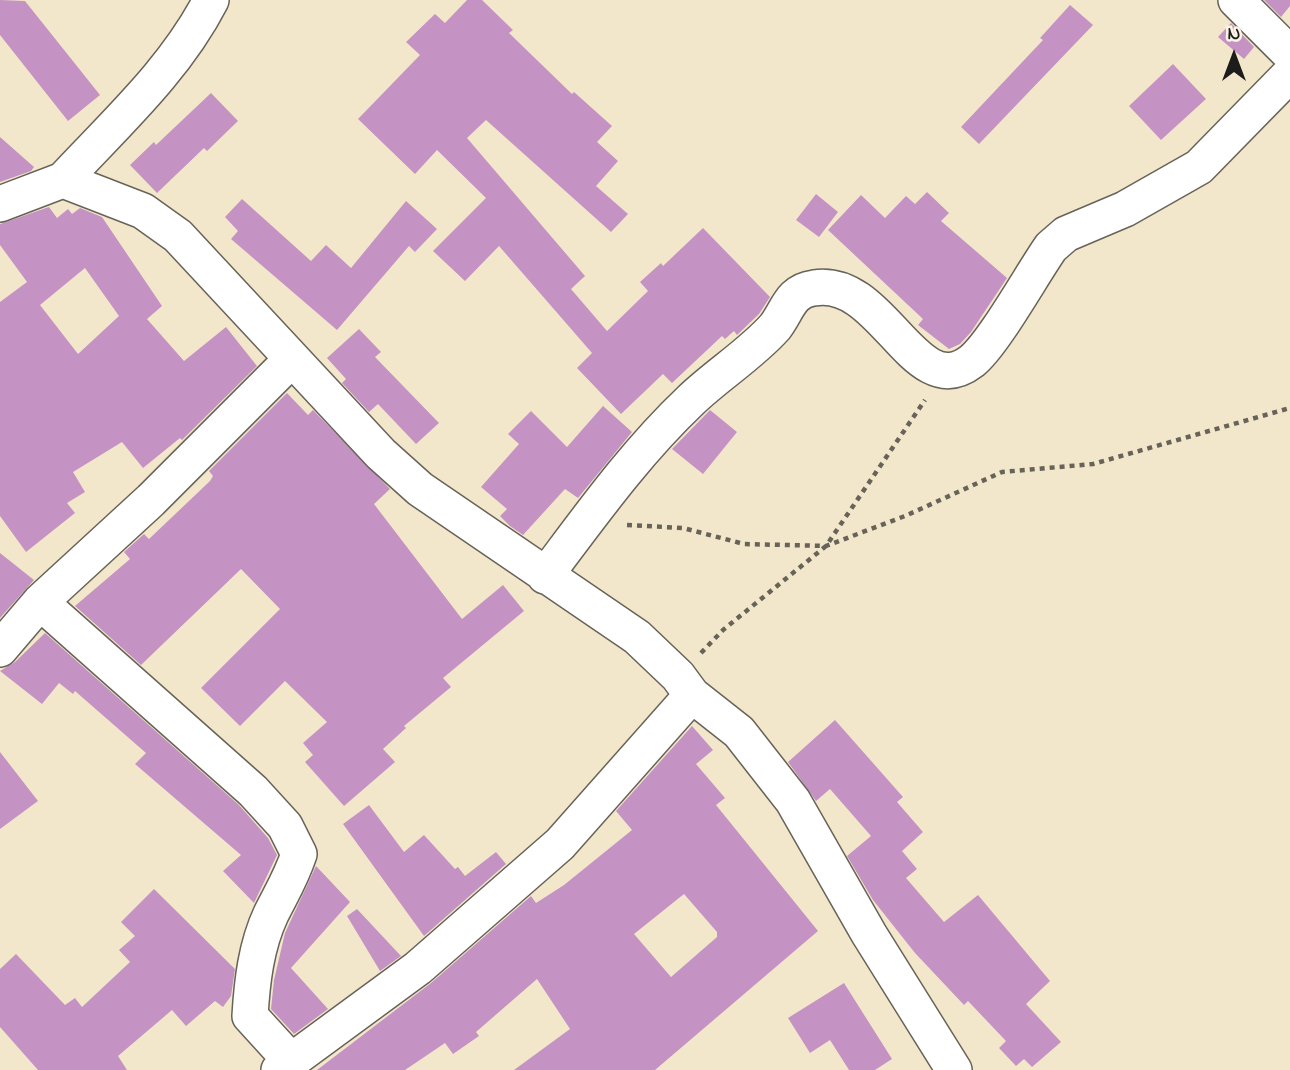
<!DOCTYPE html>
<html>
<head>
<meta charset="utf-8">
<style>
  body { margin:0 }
  #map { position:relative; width:1290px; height:1070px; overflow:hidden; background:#f3e7cb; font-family:"Indie Flower",sans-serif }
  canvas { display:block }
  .north { position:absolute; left:1199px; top:21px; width:70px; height:70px; -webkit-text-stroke:5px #fcf5e5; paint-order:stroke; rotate:0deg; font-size:19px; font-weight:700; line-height:28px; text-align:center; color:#1c1c1c }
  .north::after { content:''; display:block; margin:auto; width:24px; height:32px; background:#1c1c1c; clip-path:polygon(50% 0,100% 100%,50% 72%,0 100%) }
</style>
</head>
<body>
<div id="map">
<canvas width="1290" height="1070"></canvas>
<div class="north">N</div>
</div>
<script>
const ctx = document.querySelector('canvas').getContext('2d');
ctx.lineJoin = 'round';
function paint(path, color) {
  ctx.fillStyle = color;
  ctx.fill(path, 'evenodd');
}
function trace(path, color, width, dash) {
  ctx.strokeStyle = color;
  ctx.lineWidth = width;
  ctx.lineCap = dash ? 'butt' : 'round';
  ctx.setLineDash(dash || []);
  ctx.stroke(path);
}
paint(new Path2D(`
  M0,0l25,1 75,94 -32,26 -68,-86z
  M467,0h15l31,30 -4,3 63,61 2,-2 38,34 -15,16 21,19 -22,25 32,28 -17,18 -125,-112 -19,18 118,138 -14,13 36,42 41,-40 -8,-9 21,-19 2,3 40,-38 67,69 -11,17 -22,21 -3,-4 -9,8 -3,-3 -50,47 -9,-9 -42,40 -44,-46 15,-15 -93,-107 -34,35 -32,-30 53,-53 -49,-48 -22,24 -57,-55 62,-64 -14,-13 29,-28 10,9z
  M1264,0h26v6l-9,11z
  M1070,5l23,20 -114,119 -18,-17 82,-87 -3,-2z
  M1231,23l23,24 -10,12 -26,-22z
  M1173,64l33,35 -45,41 -32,-34z
  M211,93l27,28 -31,30 -3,-3 -47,45 -27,-28 24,-23 2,3z
  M0,137l34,30 -3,4 -31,11z
  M927,192l22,21 -8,8 66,57 -36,54 -11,12 -11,5 -31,-24 5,-6 -95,-89 33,-35 24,23 21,-22 9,8z
  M816,194l22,18 -19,25 -23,-17z
  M242,199l69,62 15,-16 25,23 55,-67 31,28 -22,23 -6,-6 -72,84 -106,-91 7,-8 -13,-14z
  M49,207l8,11 11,-9 4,5 8,-6 22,9 60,89 -15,13 37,42 42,-34 31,39 -75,74 -2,-2 -37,30 -21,-26 -49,30 12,20 -18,11 8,10 -49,39 -26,-36v-214l27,-20 -27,-37v-21zM85,268l34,48 -41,38 -38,-49z
  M359,329l22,23 -6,5 64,66 -23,21 -38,-40 -9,8 -27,-29 4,-4 -19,-21z
  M287,393l21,22 5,-5 77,79 -16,15 88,115 41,-34 21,26 -81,67 8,9 -47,39 2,2 -23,21 12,13 -51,44 -39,-44 8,-7 -10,-12 24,-21 -42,-41 -45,45 -39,-38 79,-79 -39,-40 -100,96 -66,-59 55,-47 -6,-7 20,-18 5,5 61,-58 3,-5 -4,-5z
  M603,406l29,26 -54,66 -13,-9 -42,46 -13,-9 -10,-10 7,-7 -26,-22 38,-43 -11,-10 23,-23 36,36z
  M710,410l27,22 -34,42 -31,-25z
  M0,553l34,27 -34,38z
  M45,633l194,172 29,33 9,17 -23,48 -31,-32 18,-16 -106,-91 11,-11 -71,-62 -2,3 -14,-11 -17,21 -42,-33 15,-9z
  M835,720l68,77 -6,5 26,30 -21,19 15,18 -11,9 38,44 34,-27 72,86 -24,23 35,38 -29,25 -8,-8 -8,7 -17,-18 7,-7 -38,-40 -4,4 -49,-52 -42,-53 -26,-44 24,-20 -41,-47 -14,12 -28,-39z
  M692,726l21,24 -17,14 29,34 -9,7 102,126 -163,139h-141l56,-41 -33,-50 -61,53 3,4 -26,18 -8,-11 -40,27h-88l114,-87 100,-87 5,7 28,-18 68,-55 -16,-19zM684,894l33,38v5l-46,40 -37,-43z
  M0,752l38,49 -38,28z
  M369,805l35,47 20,-17 31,34 3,-2 7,9 31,-24 10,12 -82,72 -81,-112z
  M316,866l34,36 -59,66 37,41 -34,25 -23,-25 3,-29 11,-47z
  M154,889l81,80 -4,27 -8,11 -8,-6 -29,25 -14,-16 -54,46 9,14h-89l-38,-43v-58l16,-15 49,51 10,-7 7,9 48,-45 -11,-12 16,-14 -14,-14z
  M357,909l44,47 -21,15 -33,-55z
  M844,983l48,76 -17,11h-26l-19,-30 -20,13 -22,-35z`), '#c493c4');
const minor = new Path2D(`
  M1236,0l54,54
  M63,180c53,-57 112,-110 148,-180
  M0,204l63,-24 80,31 35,25 203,218 39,35 217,148 41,39 14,19 47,37 54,69 76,133 85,136
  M545,576c46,-61 90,-123 146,-176 26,-25 60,-46 84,-73 13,-17 15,-36 39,-39 70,-12 100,118 158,73 22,-18 60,-87 79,-114l15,-13 59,-25 74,-42 91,-93
  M40,602l213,189 32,35 14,28c-8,24 -17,38 -28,60 -15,32 -19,68 -21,102l41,45
  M0,649l40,-47 111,-102 141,-141
  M279,1070l139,-102 142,-124 132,-149`);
trace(minor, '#676359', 38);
trace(new Path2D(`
  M627,525l56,3 61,16 82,2 79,-30 97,-44 91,-8 197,-56
  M701,653l22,-23 103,-84 99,-146`), '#676359', 4.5, [5, 5]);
trace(minor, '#fff', 35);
</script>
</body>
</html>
